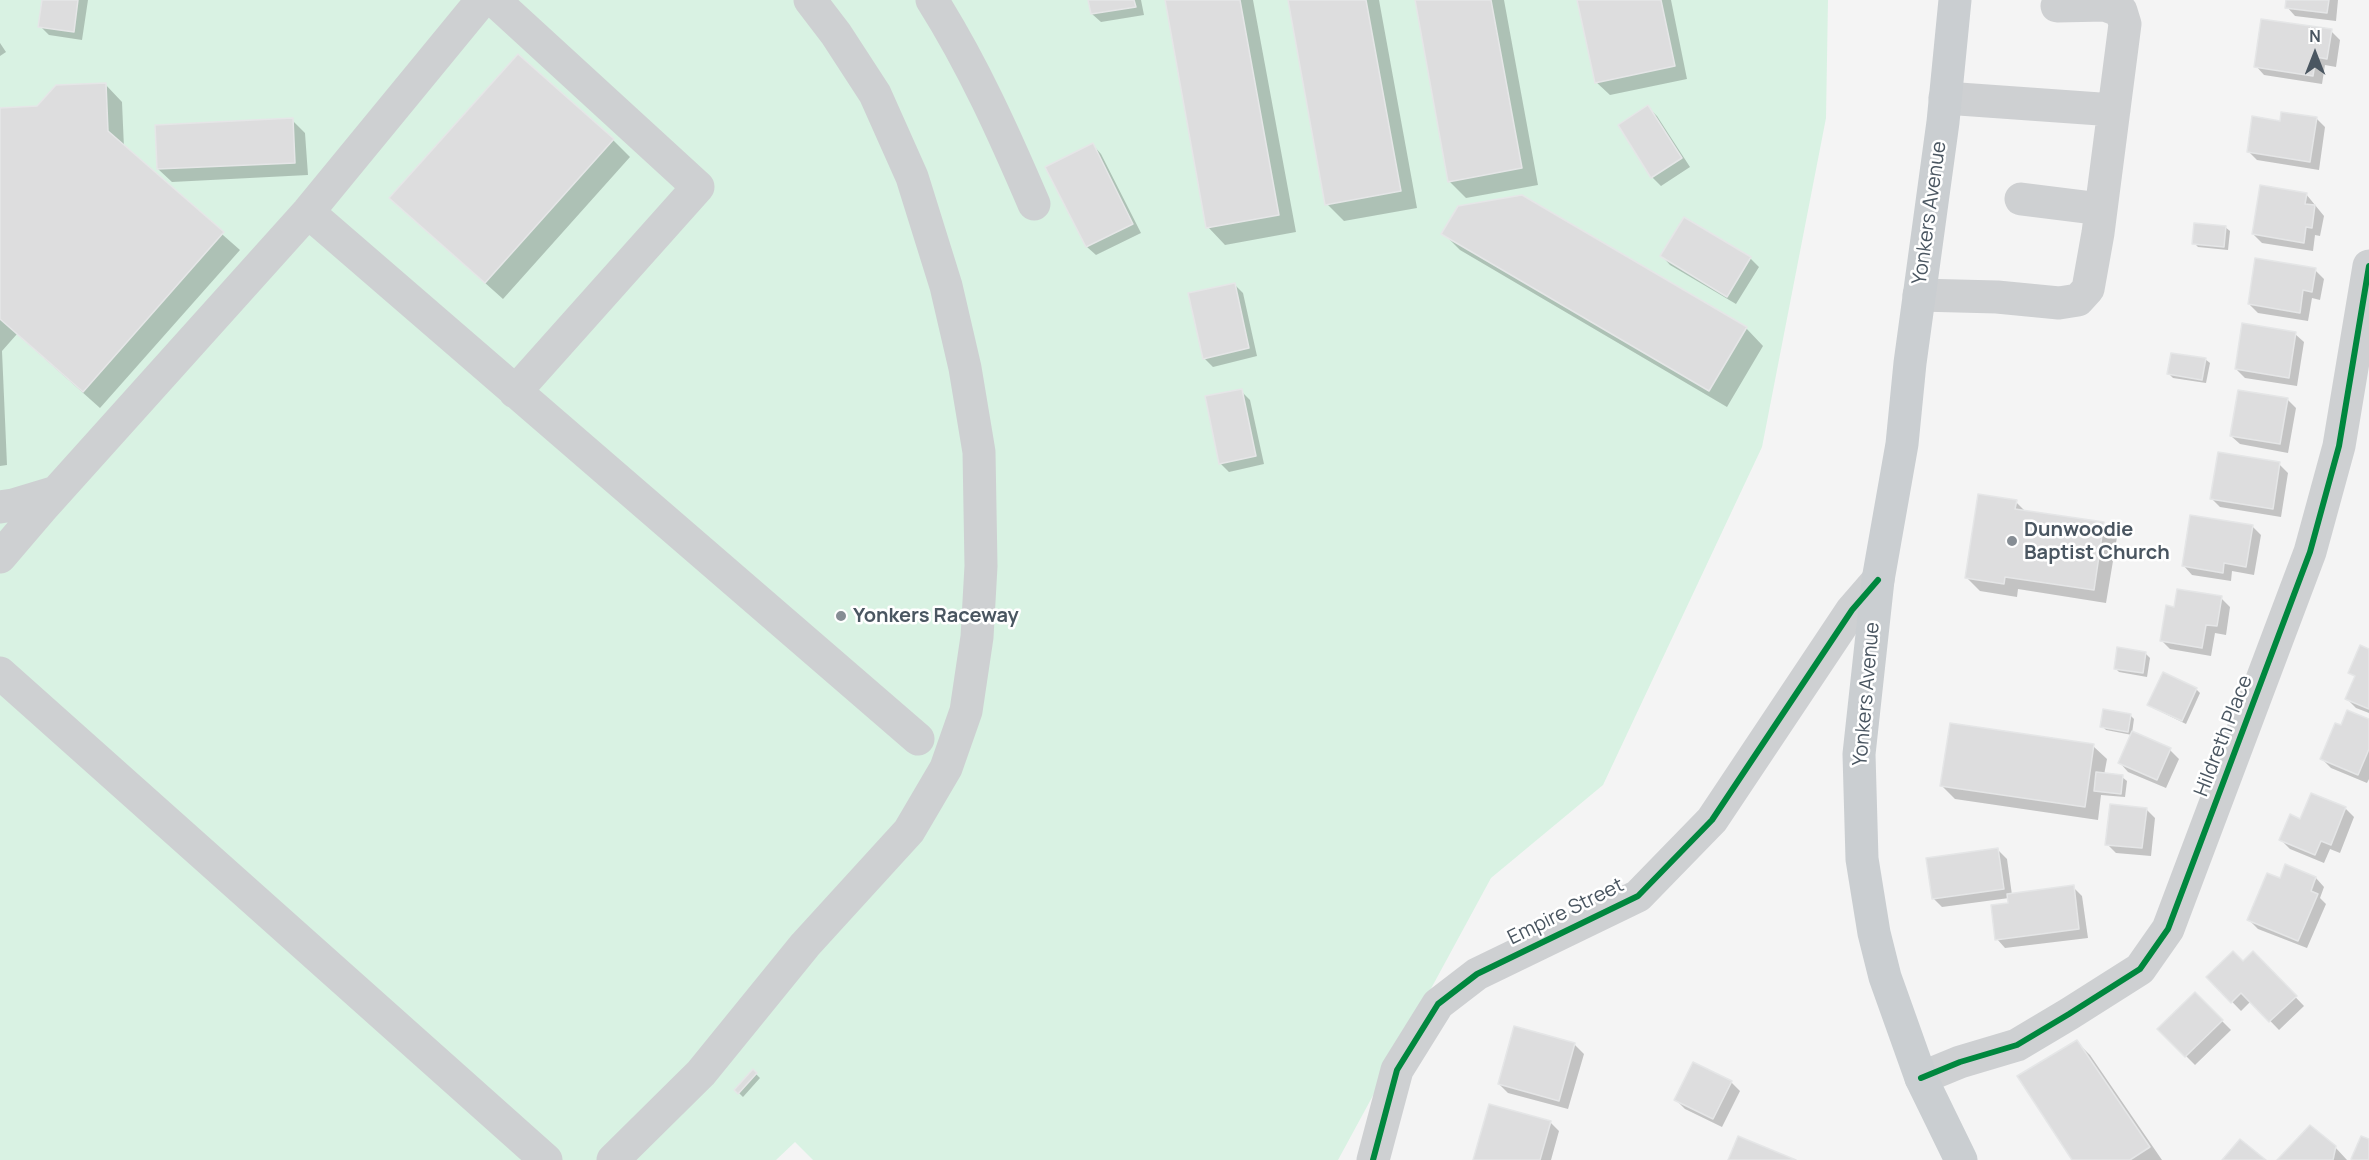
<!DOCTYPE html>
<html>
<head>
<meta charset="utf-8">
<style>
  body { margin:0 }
  #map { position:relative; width:2369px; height:1160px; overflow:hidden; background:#f4f4f4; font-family:Manrope,sans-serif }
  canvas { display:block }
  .north { position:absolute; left:2285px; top:24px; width:60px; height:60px; -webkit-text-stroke:4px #fff; paint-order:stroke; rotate:0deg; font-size:16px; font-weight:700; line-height:24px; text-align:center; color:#4a5661 }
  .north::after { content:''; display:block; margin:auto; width:21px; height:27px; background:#4a5661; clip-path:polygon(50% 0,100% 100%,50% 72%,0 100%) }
</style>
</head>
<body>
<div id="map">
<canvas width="2369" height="1160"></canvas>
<div class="north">N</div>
</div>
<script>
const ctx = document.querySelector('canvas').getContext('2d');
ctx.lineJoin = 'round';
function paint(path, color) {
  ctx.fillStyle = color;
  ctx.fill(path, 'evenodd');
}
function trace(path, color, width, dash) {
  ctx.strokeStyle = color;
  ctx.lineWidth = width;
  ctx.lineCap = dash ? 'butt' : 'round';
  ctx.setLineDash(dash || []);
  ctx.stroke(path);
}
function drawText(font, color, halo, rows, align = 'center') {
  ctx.font = font + ' Manrope,sans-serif';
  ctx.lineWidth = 5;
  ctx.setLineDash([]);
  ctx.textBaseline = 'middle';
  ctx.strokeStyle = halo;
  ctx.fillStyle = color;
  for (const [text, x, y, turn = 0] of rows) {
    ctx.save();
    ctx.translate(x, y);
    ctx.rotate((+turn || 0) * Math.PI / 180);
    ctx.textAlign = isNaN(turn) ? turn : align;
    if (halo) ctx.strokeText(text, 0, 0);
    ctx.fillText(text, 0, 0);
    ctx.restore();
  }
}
paint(new Path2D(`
  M0,0h1828l-2,118 -64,329 -159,338 -112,93 -153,282h-525l-18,-18 -19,18h-776z`), '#d9f2e3');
paint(new Path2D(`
  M44,0h44l-6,40 -33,-5 -9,-9z
  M1090,0h51l3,15 -43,7 -9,-8z
  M1166,0h87l43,232 -71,13 -17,-18z
  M1289,0h90l38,208 -73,13 -17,-17z
  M1416,0h88l34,185 -72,13 -17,-17z
  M1579,0h92l16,79 -77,16 -14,-13z
  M2287,0h51l-2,21 -41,-5 -8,-9z
  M2331,31l9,9 -4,27 -11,-2 -3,19 -58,-9 -8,-9z
  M0,43l6,9 -6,4z
  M105,84l17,18 2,46 116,102 -140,158 -83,-74 -15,17 5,114 -7,1v-356l38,-2z
  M1648,107l9,9 33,51 -29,19 -9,-9z
  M2316,118l9,9 -6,43 -62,-10 -9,-9 33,-29z
  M292,120l13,13 3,42 -136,7 -14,-13z
  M613,140l17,17 -127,142 -95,-85z
  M1093,145l8,9 40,79 -45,22 -9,-8z
  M2306,194l18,22 -4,20 -5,-1 -2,16 -51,-8 -9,-9z
  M1521,196l225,132 17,18 -36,61 -267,-157 -17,-17z
  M2225,227l5,4 -2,19 -30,-3 -4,-4z
  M1662,256l88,2 9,9 -23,37 -66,-39z
  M2315,270l9,9 -4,21 -8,-2 -4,23 -50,-8 -9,-9z
  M1234,284l9,9 14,63 -44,11 -9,-9z
  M2295,334l9,8 -7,44 -52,-8 -9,-9z
  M2205,359l5,4 -4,20 -33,-5 -4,-4z
  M1241,391l9,9 14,64 -35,8 -9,-9z
  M2287,399l9,9 -8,45 -48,-9 -9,-8z
  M2279,464l9,9 -7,44 -61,-10 -9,-9z
  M2016,502l10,10 77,11 14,14 -11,66 -88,-14 -1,8 -37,-6 -13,-13z
  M2252,526l9,9 -7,40 -22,-4 -1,10 -39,-6 -8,-9z
  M2221,598l9,9 -4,28 -11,-2 -4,23 -41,-7 -9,-9 14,-32z
  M2369,651v62l-13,-5 -9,-9 9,-21 -6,-6z
  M2146,654l4,4 -3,19 -28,-5 -4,-4z
  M2196,689l4,4 -14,31 -33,-16 -4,-4z
  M2130,715l4,4 -2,14 38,17 9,9 -13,29 -38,-16 -8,-9 12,-28 -26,-5 -4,-4z
  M2369,720v59l-2,4 -36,-15 -9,-9 20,-32z
  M2093,746l14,13 -3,16 18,2 5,4 -2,16 -24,-2 -3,25 -143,-21 -13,-13z
  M2312,795l34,14 8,8 -14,36 -10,-4 -6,14 -34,-14 -9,-9 20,-19z
  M2146,809l9,9 -4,38 -35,-3 -9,-9z
  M1998,850l9,9 5,36 61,-8 9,9 6,42 -83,10 -8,-9 13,-35 -1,-6 -67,9 -9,-9z
  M2316,878l8,9 -4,11 6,6 -19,44 -49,-19 -9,-9 32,-40z
  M2253,953l51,53 -25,24 -28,-29 -10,10 -33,-34 35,-14z
  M2195,994l36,36 -36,35 -36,-36z
  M1515,1028l60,17 9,9 -16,55 -60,-16 -9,-9z
  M2077,1042l13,13 72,105h-89z
  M753,1071l7,7 -17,19 -7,-7z
  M1731,1082l9,9 -18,36 -37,-18 -9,-9z
  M1550,1122l9,9 -8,29h-76z
  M2335,1147l12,13h-68z`), '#0003');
const building = new Path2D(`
  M42,0h36l-4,32 -36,-5z
  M1088,0h46l2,7 -45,7z
  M1165,0h75l39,215 -73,13z
  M1288,0h78l35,191 -76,14z
  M1415,0h76l31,168 -74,14z
  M1577,0h84l14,66 -80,17z
  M2286,0h43l-2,13 -42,-5z
  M2261,19l71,10 -5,30 -11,-2 -3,19 -59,-9z
  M518,54l96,85 -129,144 -96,-85z
  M106,83l2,48 116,101 -141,160 -83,-73v-211l37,-2 19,-21z
  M1648,105l34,53 -31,20 -33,-53z
  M2281,112l36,5 -7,45 -63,-10 5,-36 28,5z
  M293,118l2,45 -138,6 -2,-44z
  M1093,143l40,81 -47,23 -41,-80z
  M2260,185l47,8 -2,11 10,1 -3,23 -6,-1 -2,16 -52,-9z
  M1522,195l225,132 -38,64 -268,-157 17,-28z
  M1684,217l67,40 -24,40 -67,-41z
  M2194,223l32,3 -2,21 -32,-3z
  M2255,258l61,10 -4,24 -9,-2 -3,23 -52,-9z
  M1235,283l14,65 -46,11 -15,-66z
  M2242,323l54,9 -7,46 -54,-9z
  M2171,353l35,5 -4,22 -35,-6z
  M1242,389l14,67 -37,8 -14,-68z
  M2238,390l50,8 -8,46 -50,-8z
  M2218,452l62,10 -7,47 -63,-10z
  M1978,494l39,6 -2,9 89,13 -10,68 -89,-13 -1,7 -39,-6z
  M2190,515l63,10 -7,42 -22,-4 -1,10 -41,-7z
  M2177,589l45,7 -5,30 -11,-1 -4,23 -42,-7 6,-36 8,2z
  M2360,645l9,4v60l-24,-10 10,-23 -7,-3z
  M2117,647l29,5 -3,21 -29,-4z
  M2163,672l34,16 -15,33 -35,-16z
  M2103,709l28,5 -3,18 -28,-5z
  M2347,710l22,9v30l-11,26 -38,-16 15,-36 6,2z
  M1950,723l144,21 -9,63 -145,-21z
  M2132,731l39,17 -14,32 -39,-17z
  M2096,772l27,3 -2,19 -27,-3z
  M2311,793l35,14 -15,38 -10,-4 -6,14 -36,-15 11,-26 10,5z
  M2110,804l37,4 -5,40 -37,-3z
  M1998,848l6,41 -72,10 -6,-41z
  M2285,864l31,13 -5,14 7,3 -20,47 -51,-21 20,-47 13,5z
  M2074,885l5,44 -84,11 -4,-35 17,-2 -1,-9z
  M2233,951l10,10 10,-10 44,45 -28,26 -28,-29 -10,10 -25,-26z
  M2195,992l28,28 -38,37 -28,-28z
  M1514,1026l61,17 -16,58 -61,-17z
  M2077,1040l73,107 -20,13h-58l-55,-84z
  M1693,1062l39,19 -19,38 -39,-19z
  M753,1069l4,4 -19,21 -4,-4z
  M1489,1104l62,17 -11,39h-67z
  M2310,1125l26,21 -3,14h-56z
  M1738,1136l58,24h-68z
  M2361,1136l8,3v21h-16l-2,-1z
  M2240,1139l26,21h-44z`);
paint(building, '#ddddde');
trace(building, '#e5e6e7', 1.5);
trace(new Path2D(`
  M494,0l204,187 -183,205
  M932,0c41,65 72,134 102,204
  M1945,98l169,12
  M2021,199l80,10
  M308,212l610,527
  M1919,295l78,2 62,6 19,-3 10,-11 10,-56 27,-209 -4,-13 -16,-6 -48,1
  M0,507l13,-2 43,-13
  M0,557l41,-48 267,-297 174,-212
  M0,673l546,487
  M1921,1078l39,-16 57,-17 52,-31 71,-45 28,-40 142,-377 29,-106 30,-180
  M613,1160l88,-87 104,-128 104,-114 37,-63 20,-57 11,-74 4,-71 -2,-114 -14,-84 -19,-82 -34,-109 -37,-83 -39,-60 -26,-34
  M1373,1160l24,-90 41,-66 39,-30 161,-78 74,-76 140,-210 26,-30`), '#ced0d2', 33);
trace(new Path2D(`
  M1955,0l-12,122 -33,241 -8,81 -24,136 -19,174 3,105 12,74 11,44 36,101 40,82`), '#caced1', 33);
trace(new Path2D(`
  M1921,1078l39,-16 57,-17 52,-31 71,-45 28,-40 142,-377 29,-106 30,-180
  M1373,1160l24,-90 41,-66 39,-30 161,-78 74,-76 140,-210 26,-30`), '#00873e', 6);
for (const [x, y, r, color] of [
  [2012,541,6,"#868d94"],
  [841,616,6,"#868d94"]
]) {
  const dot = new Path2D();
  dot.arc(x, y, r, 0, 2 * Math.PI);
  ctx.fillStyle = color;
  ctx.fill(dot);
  trace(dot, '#fff', 2);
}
drawText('20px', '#4a5661', '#fff', [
  ["Yonkers Avenue",1930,213,-82],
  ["Yonkers Avenue",1867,694,-85],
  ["Hildreth Place",2224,736,-69],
  ["Empire Street",1566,912,-26]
]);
drawText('bold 20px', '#4a5661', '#fff', [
  ["Dunwoodie",2024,530],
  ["Baptist Church",2024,553],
  ["Yonkers Raceway",853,616]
], 'left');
</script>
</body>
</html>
